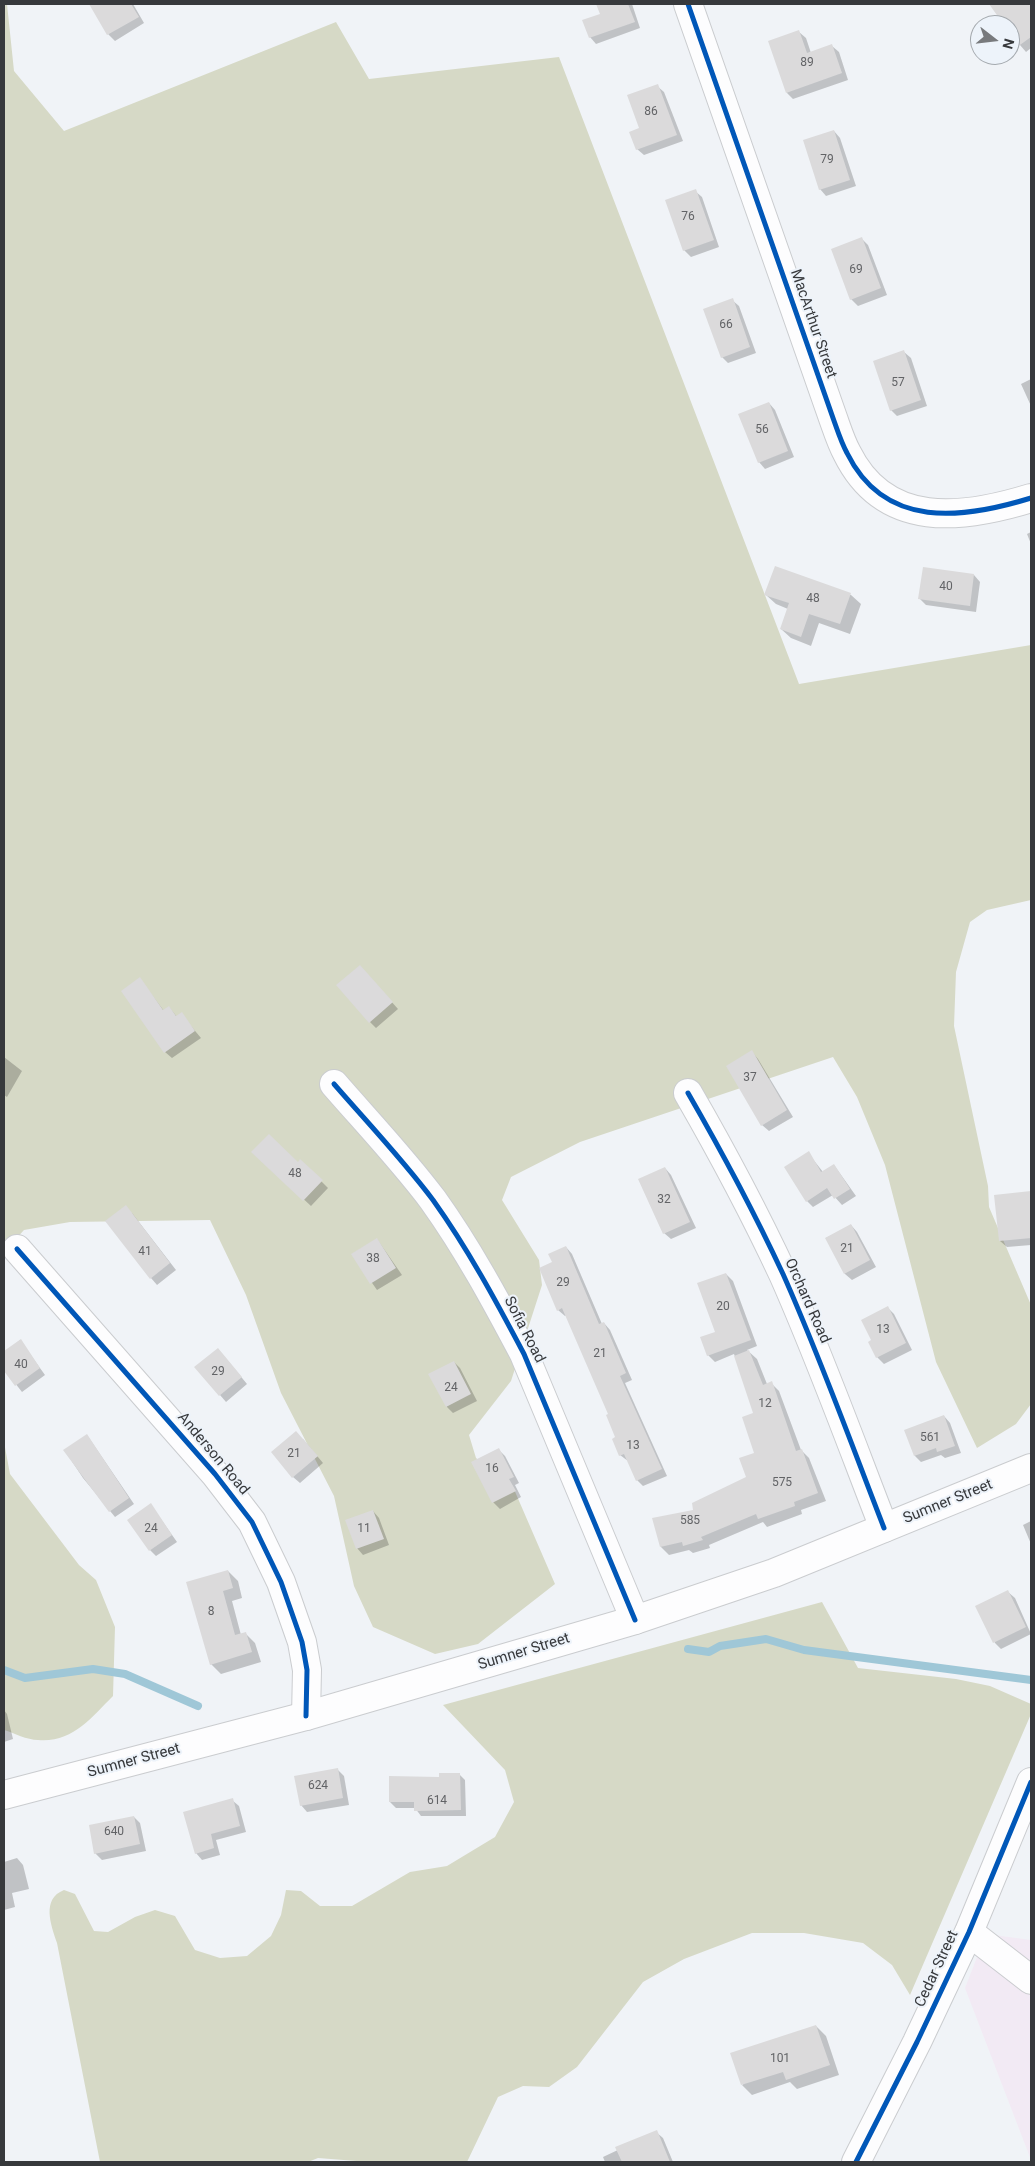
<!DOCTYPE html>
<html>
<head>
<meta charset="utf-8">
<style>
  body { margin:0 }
  #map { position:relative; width:1035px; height:2166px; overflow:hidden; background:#f0f3f7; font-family:Roboto,sans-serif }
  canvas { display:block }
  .frame { position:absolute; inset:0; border:5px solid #37393c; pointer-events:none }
  .north { position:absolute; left:970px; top:15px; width:50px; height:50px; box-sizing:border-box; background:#edf3fa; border:1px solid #a4a9ae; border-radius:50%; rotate:106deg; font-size:14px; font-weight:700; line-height:20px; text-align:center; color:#37393c }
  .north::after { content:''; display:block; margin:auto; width:18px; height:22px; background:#787a7d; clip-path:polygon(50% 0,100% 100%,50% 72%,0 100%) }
</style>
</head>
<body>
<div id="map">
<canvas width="1035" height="2166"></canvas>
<div class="frame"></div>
<div class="north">N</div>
</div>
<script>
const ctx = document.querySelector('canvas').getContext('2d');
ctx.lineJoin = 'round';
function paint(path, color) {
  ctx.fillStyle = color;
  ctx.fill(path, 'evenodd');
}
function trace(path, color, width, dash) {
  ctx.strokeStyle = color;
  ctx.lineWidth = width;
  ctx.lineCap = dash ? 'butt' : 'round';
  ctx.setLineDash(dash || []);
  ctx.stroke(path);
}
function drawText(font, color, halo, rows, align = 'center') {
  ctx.font = font + ' Roboto,sans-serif';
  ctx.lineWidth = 4;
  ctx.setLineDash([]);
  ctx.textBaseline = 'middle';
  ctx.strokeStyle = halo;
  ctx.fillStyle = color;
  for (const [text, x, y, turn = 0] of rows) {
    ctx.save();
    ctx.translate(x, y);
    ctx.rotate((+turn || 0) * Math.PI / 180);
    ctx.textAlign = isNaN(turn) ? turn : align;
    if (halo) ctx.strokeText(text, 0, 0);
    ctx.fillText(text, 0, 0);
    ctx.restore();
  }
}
paint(new Path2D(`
  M986,1934l45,6v220l-66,-172z`), '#f2eaf4');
paint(new Path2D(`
  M4,4h3l7,67 50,60 272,-109 33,57 190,-22 240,627 232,-39v255l-44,10 -17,12 -14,50 -2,54 34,160 1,21 42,98v99l-15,20 -39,24 -41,-86 -51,-197 -28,-68 -24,-40 -253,85 -69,35 -9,23 37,60 3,25 -31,96 -42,54 7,23 37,29 42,97 -77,60 -43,10 -62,-27 -19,-41 -20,-90 -53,-103 -35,-98 -36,-75 -140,2 -46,8 -20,22z
  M4,1442l6,32 69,91 17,15 19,47 -2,69c-22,22 -41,47 -75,44 -11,0 -24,-7 -34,-10z
  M822,1602l36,66 98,11 34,7 41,18v10l-121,281 -18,-30 -29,-22 -59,-10h-52l-68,26 -41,23 -66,85 -28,20 -26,-1 -25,11 -31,65h-98l-51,-4 -10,4h-208l-43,-219c-6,-18 -16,-44 7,-53l11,4 19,37 14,1 27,-15 20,-7 20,6 20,34 25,8 27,-2 24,-20 10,-21 5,-25 15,1 19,15h32l58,-34 37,-6 48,-29 19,-35 -9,-32 -62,-65z`), '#d6d9c6');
paint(new Path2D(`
  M91,4h42l11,19 -29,18 -7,-7z
  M598,4h34l8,24 -44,16 -6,-7 12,-23z
  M990,4h40l1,44 -5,4 -6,-7 -10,-14v-6h-4z
  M799,32l7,6 5,15 21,-7 7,6 9,28 -55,19 -6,-6z
  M657,86l7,6 19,49 -39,14 -7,-6 4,-21z
  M834,131l6,7 16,48 -30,10 -6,-7z
  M695,191l7,6 17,50 -28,10 -7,-7z
  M862,239l6,6 19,50 -29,11 -7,-7z
  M732,300l7,6 17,47 -28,10 -6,-6z
  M904,352l7,6 16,48 -30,10 -6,-6z
  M1031,379v27l-10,-22z
  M769,403l6,7 19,47 -29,12 -6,-7z
  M1031,532v12l-4,-10z
  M776,568l75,27 10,9 -11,30 -31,-11 -8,23 -20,-8 -10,-9 7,-20 -12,-5 -10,-9z
  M974,575l6,7 -4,30 -50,-7 -6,-6z
  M366,973l32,36 -22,19 -6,-6z
  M140,979l24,32 5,-4 8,10 4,-3 20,24 -29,20 -7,-6z
  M752,1052l6,7 35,58 -24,14 -7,-6z
  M4,1057l18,14 -15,26 -3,-2z
  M253,1152l45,11 3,-2 27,27 -17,18z
  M808,1153l15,19 11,-7 22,31 -14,9 -9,-10 -20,12 -6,-6z
  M665,1168l6,7 25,53 -25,11 -7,-6z
  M1031,1192v53l-24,2 -7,-6 -5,-45z
  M132,1213l44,57 -19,15 -6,-7z
  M851,1225l6,7 19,35 -24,13 -7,-6 -19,-36z
  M377,1239l25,36 -25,15 -25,-36z
  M566,1247l6,7 30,70 2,-1 6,7 22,50 -7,3 42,93 -24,10 -6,-6 -9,-19 -8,-6 -10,-40 -43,-100 -2,1 -7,-6 -5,-47z
  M726,1274l7,7 24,65 -10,4 10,9 10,25 4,-1 8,8 22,59 8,8 17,43 -25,9 1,4 -35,13 -4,-5 -54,23 1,3 -17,5 -4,-3 -20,5 -8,-8 -7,-28 40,-8 54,-33 8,-25 -1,-39 -21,-60 -19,8 -7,-7 9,-23z
  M888,1308l6,6 18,36 -28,14 -7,-7z
  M20,1340l25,35 -23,17 -18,-23v-16z
  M224,1356l23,28 -21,18 -6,-7z
  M454,1362l6,6 17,33 -24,12 -6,-6 -17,-32z
  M944,1416l6,7 11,30 -16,5 -4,-3 -20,7 -6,-6 -9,-26z
  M87,1435l47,69 -19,13 -32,-39 -18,-27z
  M303,1439l20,24 -23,20 -7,-6z
  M498,1449l7,7 14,27 -4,2 6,12 -21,12 -7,-7z
  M151,1505l26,37 -21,14 -6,-6z
  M373,1511l6,7 10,27 -26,10 -6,-7z
  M1031,1521v23l-8,-19z
  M228,1571l10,10 4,17 -10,3 9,34 4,-2 10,10 6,19 -40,12 -10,-10 -23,-81z
  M1008,1592l7,6 16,36 -30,15 -6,-6 -18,-36z
  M4,1710l3,4 6,25 -9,3z
  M337,1769l7,7 5,29 -42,7 -6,-7z
  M459,1774l6,6 1,36h-45l-6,-8h-19l-6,-6 50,-24z
  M232,1800l7,6 7,26 -30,8 4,15 -18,5 -6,-7z
  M134,1817l6,6 6,28 -44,9 -7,-7z
  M17,1858l6,7 6,24 -17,4 3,14 -11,3v-48z
  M816,2026l10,10 13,39 -42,14 -7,-7 -38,13 -10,-10z
  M656,2132l7,6 10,24h-68l-2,-5z`), '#0003');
trace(new Path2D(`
  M688,1649l21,3 11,-6 46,-7 38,11 227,30
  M4,1670l21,8 68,-9 32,5 73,32`), '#9fc7d7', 8);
paint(new Path2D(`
  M89,4h42l8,13 -32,18z
  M596,4h32l7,18 -46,16 -7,-18 18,-6z
  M989,4h42v33l-21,15v-27h-6z
  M799,30l8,23 25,-9 10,29 -56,20 -18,-52z
  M658,84l19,51 -41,15 -7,-18 10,-4 -12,-33z
  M834,130l16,50 -31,10 -16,-50z
  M696,189l18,51 -31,11 -18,-51z
  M862,237l19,51 -31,12 -19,-51z
  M733,298l17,49 -29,11 -18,-49z
  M904,350l17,50 -31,11 -17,-50z
  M769,402l19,49 -30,12 -20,-49z
  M775,566l76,27 -11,31 -31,-10 -8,23 -21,-8 9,-26 -25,-8z
  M923,567l51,7 -4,32 -52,-7z
  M360,965l33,37 -24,21 -33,-38z
  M140,977l23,33 6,-4 7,10 6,-4 13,19 -31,22 -43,-62z
  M752,1050l35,60 -26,16 -35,-60z
  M269,1134l29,28 2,-3 23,21 -20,21 -52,-49z
  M809,1151l12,21 13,-8 16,25 -16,10 -7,-11 -21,14 -22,-35z
  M665,1167l25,55 -27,12 -25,-55z
  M1031,1191v47l-32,3 -5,-46z
  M126,1205l44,58 -20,16 -45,-58z
  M851,1224l19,36 -26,14 -19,-36z
  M377,1238l19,30 -26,16 -19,-30z
  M566,1246l33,78 5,-2 22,51 -6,3 42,93 -26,12 -12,-27 -5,2 -7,-17 3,-2 -9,-22 2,-1 -46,-106 -5,3 -18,-43 13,-6 -4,-8z
  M726,1273l25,67 -44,16 -7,-19 15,-5 -18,-49z
  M888,1306l18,37 -30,15 -8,-16 3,-2 -10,-20z
  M21,1339l19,29 -25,18 -11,-15v-20z
  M218,1348l24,29 -23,19 -25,-29z
  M749,1350l14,35 9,-4 24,70 6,-2 16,44 -24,9 1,4 -37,13 -2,-5 -55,23 2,3 -20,6 -1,-4 -22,5 -8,-29 41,-8 -1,-7 54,-26 -7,-19 15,-5 -12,-36 11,-4 -19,-57z
  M454,1361l17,33 -25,13 -18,-33z
  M944,1415l11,31 -18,6 -1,-4 -22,8 -10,-26z
  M296,1431l22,25 -26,22 -21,-26z
  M87,1434l42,64 -20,14 -46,-62z
  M499,1448l15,29 -5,2 7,12 -24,12 -21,-41z
  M151,1503l21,32 -23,16 -22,-31z
  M373,1510l11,29 -28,10 -11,-29z
  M228,1570l5,18 -10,3 12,44 11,-3 6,20 -42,13 -24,-83z
  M1008,1590l18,37 -33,16 -18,-37z
  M338,1768l5,30 -43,8 -6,-30z
  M439,1773h21l1,37 -47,1v-9h-25v-26l50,1z
  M233,1798l7,28 -29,8 3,14 -19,6 -12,-42z
  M134,1816l6,28 -46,10 -5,-29z
  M816,2025l14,40 -44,15 -3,-8 -42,13 -11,-32z
  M657,2130l13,32h-48l-7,-15z`), '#dbdadb');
const minor = new Path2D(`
  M688,4l145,414c4,11 8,24 14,35 38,77 116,66 184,45
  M334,1084c33,38 69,76 99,116 35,49 63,101 91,154l111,266
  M688,1093c34,59 66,119 95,181 37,83 68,169 101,254
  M17,1249l198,225 37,48 29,60 21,60 5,28 -1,46
  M969,1932l62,48
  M856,2162l61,-120 52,-110 62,-150`);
const major = new Path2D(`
  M4,1795l302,-79 329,-96 139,-47 257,-105`);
trace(minor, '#cacccf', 30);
trace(major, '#cacccf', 30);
trace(minor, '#fdfdfe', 28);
trace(major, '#fdfdfe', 28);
trace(new Path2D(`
  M688,4l145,414c4,11 8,24 14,35 38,77 116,66 184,45
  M334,1084c33,38 69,76 99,116 35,49 63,101 91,154l111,266
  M688,1093c34,59 66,119 95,181 37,83 68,169 101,254
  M17,1249l198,225 37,48 29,60 21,60 5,28 -1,46
  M856,2162l61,-120 52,-110 62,-150`), '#0057b8', 5);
drawText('12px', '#626366', null, [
  ["89",807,63],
  ["86",651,112],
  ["79",827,160],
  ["76",688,217],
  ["69",856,270],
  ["66",726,325],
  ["57",898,383],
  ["56",762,430],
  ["40",946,587],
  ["48",813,599],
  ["37",750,1078],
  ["48",295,1174],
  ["32",664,1200],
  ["21",847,1249],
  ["41",145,1252],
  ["38",373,1259],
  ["29",563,1283],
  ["20",723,1307],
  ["13",883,1330],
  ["21",600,1354],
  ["40",21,1365],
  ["29",218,1372],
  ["24",451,1388],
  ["12",765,1404],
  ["561",930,1438],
  ["13",633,1446],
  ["21",294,1454],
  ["16",492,1469],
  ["575",782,1483],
  ["585",690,1521],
  ["24",151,1529],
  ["11",364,1529],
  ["8",211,1612],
  ["624",318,1786],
  ["614",437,1801],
  ["640",114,1832],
  ["101",780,2059]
]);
drawText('15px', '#37393c', '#edf3fa', [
  ["MacArthur Street",813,324,71],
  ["Orchard Road",807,1301,66],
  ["Sofia Road",524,1330,63],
  ["Anderson Road",213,1454,50],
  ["Sumner Street",948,1502,-22],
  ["Sumner Street",524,1652,-17],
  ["Sumner Street",134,1761,-15],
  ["Cedar Street",937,1969,-65]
]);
</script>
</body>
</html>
